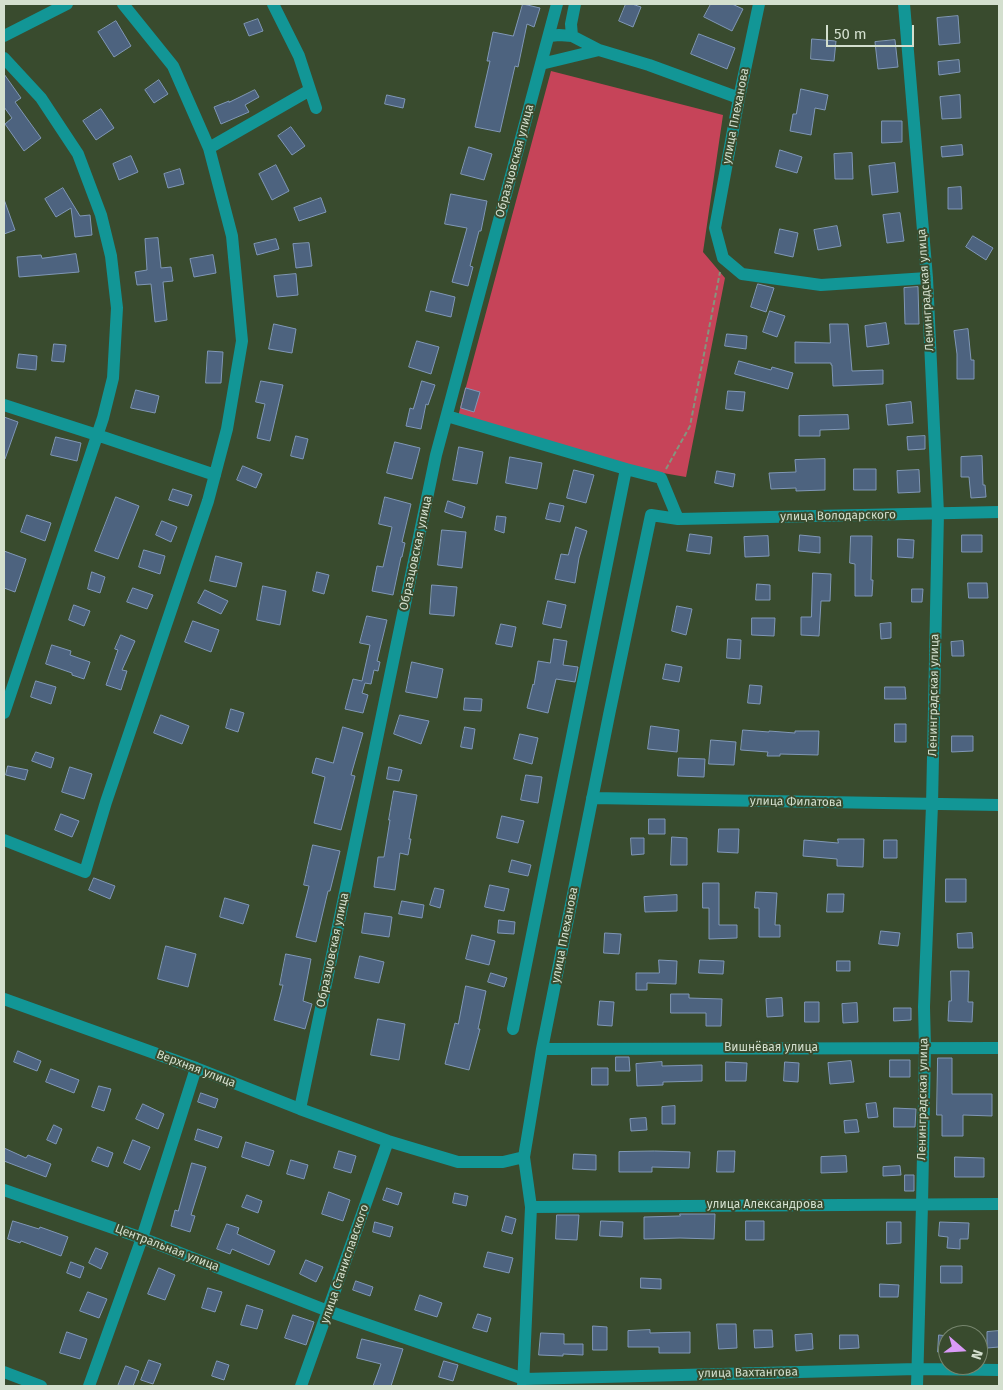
<!DOCTYPE html>
<html>
<head>
<meta charset="utf-8">
<style>
  body { margin:0 }
  #map { position:relative; width:1003px; height:1390px; overflow:hidden; background:#394b2e; font-family:"Fira Sans",sans-serif }
  canvas { display:block }
  .frame { position:absolute; inset:0; border:5px solid #d3dfce; pointer-events:none }
  .north { position:absolute; left:938px; top:1325px; width:50px; height:50px; box-sizing:border-box; background:#394b2e; border:1px solid #77866e; border-radius:50%; rotate:109deg; font-size:14px; font-weight:700; line-height:20px; text-align:center; color:#d3dfce }
  .north::after { content:''; display:block; margin:auto; width:18px; height:22px; background:#da9af7; clip-path:polygon(50% 0,100% 100%,50% 72%,0 100%) }
  .scale { position:absolute; left:826px; top:25px; width:88px; height:22px; box-sizing:border-box; border:2px solid #d3dfce; border-top:0; padding-left:6px; font-size:15px; line-height:18px; white-space:nowrap; color:#d3dfce; -webkit-text-stroke:4px #394b2e; paint-order:stroke }
</style>
</head>
<body>
<div id="map">
<canvas width="1003" height="1390"></canvas>
<div class="frame"></div>
<div class="north">N</div>
<div class="scale">50 m</div>
</div>
<script>
const ctx = document.querySelector('canvas').getContext('2d');
ctx.lineJoin = 'round';
function paint(path, color) {
  ctx.fillStyle = color;
  ctx.fill(path, 'evenodd');
}
function trace(path, color, width, dash) {
  ctx.strokeStyle = color;
  ctx.lineWidth = width;
  ctx.lineCap = dash ? 'butt' : 'round';
  ctx.setLineDash(dash || []);
  ctx.stroke(path);
}
function drawText(font, color, halo, rows, align = 'center') {
  ctx.font = font + ' "Fira Sans",sans-serif';
  ctx.lineWidth = 4;
  ctx.setLineDash([]);
  ctx.textBaseline = 'middle';
  ctx.strokeStyle = halo;
  ctx.fillStyle = color;
  for (const [text, x, y, turn = 0] of rows) {
    ctx.save();
    ctx.translate(x, y);
    ctx.rotate((+turn || 0) * Math.PI / 180);
    ctx.textAlign = isNaN(turn) ? turn : align;
    if (halo) ctx.strokeText(text, 0, 0);
    ctx.fillText(text, 0, 0);
    ctx.restore();
  }
}
paint(new Path2D(`
  M551,71l172,44 -20,137 22,26 -39,199 -63,-11 -166,-46z`), '#c64459');
const building = new Path2D(`
  M523,4l17,4 -6,19 -7,-3 -9,43 -3,-1 -15,66 -25,-5 15,-66h-3l6,-29 20,4z
  M626,4h6l9,3 -8,20 -14,-6z
  M711,4h21l11,5 -11,22 -28,-14z
  M958,16l2,27 -21,2 -2,-27z
  M258,19l5,12 -14,5 -5,-12z
  M116,21l15,25 -17,11 -16,-25z
  M699,34l36,14 -8,21 -36,-15z
  M812,39l24,2 -2,20 -23,-2z
  M895,40l3,27 -20,2 -3,-27z
  M959,60l1,12 -21,3 -1,-13z
  M4,74l17,24 -6,4 26,36 -17,13 -19,-27 7,-6 -8,-11z
  M159,80l9,14 -14,9 -9,-13z
  M801,89l27,6 -3,15 -10,-2 -4,27 -21,-4 3,-17h3z
  M255,90l4,7 -14,8 4,7 -28,12 -7,-17 15,-6v1z
  M387,95l18,4 -2,9 -18,-4z
  M960,95l1,23 -19,1 -2,-22z
  M101,109l13,19 -18,12 -13,-19z
  M882,121h20v21l-20,1z
  M291,127l14,19 -13,9 -14,-19z
  M962,145l1,10 -21,2 -1,-10z
  M469,147l23,7 -8,26 -23,-6z
  M780,150l22,7 -5,16 -21,-6z
  M852,153l1,26h-18l-1,-25z
  M131,156l7,16 -19,8 -6,-16z
  M895,163l3,29 -26,3 -3,-29z
  M276,165l13,26 -17,9 -13,-26z
  M180,169l4,15 -16,4 -4,-14z
  M961,187l1,22h-14v-21z
  M63,188l17,28 10,-1 2,20 -17,2 -4,-29 -15,9 -11,-18z
  M451,194l36,7 -6,30h-2l-9,35 3,1 -5,19 -16,-4 15,-54 -22,-4z
  M321,198l5,14 -27,9 -5,-13z
  M5,202l10,28 -11,4v-31z
  M900,213l4,28 -17,2 -4,-28z
  M837,226l4,20 -23,4 -4,-20z
  M780,229l18,4 -5,24 -18,-4z
  M973,236l20,12 -7,12 -20,-13z
  M158,238l3,30 10,-1 2,14 -10,1 4,38 -12,2 -4,-38 -14,1 -2,-13 12,-2 -2,-31z
  M276,239l3,10 -22,6 -3,-11z
  M309,243l3,23 -16,2 -3,-24z
  M76,254l3,18 -60,5 -2,-20 24,-2 1,3z
  M213,255l3,18 -22,4 -4,-18z
  M296,274l2,21 -21,2 -3,-21z
  M758,284l16,4 -8,24 -15,-5z
  M918,287l1,37h-14l-1,-36z
  M431,291l24,6 -4,20 -25,-6z
  M770,311l15,5 -8,21 -14,-5z
  M886,323l3,21 -22,3 -2,-21z
  M274,324l22,5 -4,24 -23,-4z
  M830,324h18l4,47 31,-1v14l-50,2 -1,-21h-1v-2h-36v-21l35,1z
  M968,329l3,31h3v19h-17v-25l-3,-23z
  M727,334l20,2 -1,13 -21,-3z
  M417,341l22,6 -8,27 -22,-7z
  M54,344l12,1 -2,17 -12,-1z
  M208,351l15,1 -2,31h-15z
  M19,354l18,2 -1,14 -19,-2z
  M739,361l32,9 1,-3 21,6 -5,16 -53,-15z
  M261,381l22,4 -13,56 -13,-3 8,-34 -9,-2z
  M422,381l13,4 -7,20 -2,-1 -5,25 -15,-3 4,-18 3,1z
  M466,388l14,4 -6,20 -13,-4z
  M136,390l23,6 -4,17 -24,-5z
  M728,391l17,1 -2,19 -17,-2z
  M911,402l2,21 -25,2 -2,-20z
  M848,415l1,14 -29,1v6h-21v-20z
  M4,417l14,5 -13,37h-1z
  M296,436l12,3 -5,20 -12,-3z
  M925,436v13l-17,1 -1,-13z
  M56,437l25,6 -4,18 -26,-6z
  M395,442l25,6 -8,31 -25,-6z
  M459,447l24,5 -6,32 -24,-4z
  M982,456l1,29h2l1,12 -15,1 -2,-21h-8v-20z
  M510,457l32,6 -5,26 -31,-6z
  M825,459v31l-29,1v-3l-25,1 -2,-16 27,-1 -1,-12z
  M243,466l19,8 -6,14 -19,-8z
  M854,469h22v21h-22z
  M574,470l20,5 -8,28 -19,-5z
  M919,470l1,22 -22,1 -1,-22z
  M717,471l18,3 -2,13 -18,-4z
  M173,489l19,6 -4,11 -19,-6z
  M116,497l23,9 -21,53 -23,-8z
  M385,497l26,7 -9,38 3,1 -3,14h-1l-8,38 -21,-4 5,-25 6,1 9,-40 -13,-3z
  M448,501l17,6 -3,11 -17,-6z
  M550,503l14,3 -4,16 -14,-3z
  M27,515l24,8 -6,18 -24,-9z
  M497,516l9,1 -2,16 -9,-3z
  M162,521l15,6 -6,15 -15,-7z
  M576,527l11,4 -8,27 -4,25 -20,-4 6,-25 7,1z
  M442,530l24,2 -4,36 -24,-3z
  M690,534l22,3 -2,17 -23,-3z
  M800,535l20,2v16l-21,-2z
  M962,535h20v17h-20z
  M768,536l1,20 -24,1 -1,-20z
  M851,536h21l-1,44h2l-1,16h-17v-32l-5,-1z
  M898,539l16,1 -1,18 -15,-1z
  M144,550l21,6 -5,18 -21,-7z
  M4,551l22,8 -11,33 -11,-4z
  M216,556l26,7 -6,24 -26,-6z
  M92,572l13,5 -5,16 -12,-4z
  M317,572l12,3 -5,19 -11,-3z
  M813,573l18,1 -1,27h-9l-2,35 -18,-1v-18h10z
  M968,583h19l1,15h-19z
  M757,584l13,1v15h-14z
  M432,585l25,2 -3,29 -24,-2z
  M263,586l23,5 -6,34 -23,-5z
  M133,588l20,7 -6,14 -20,-7z
  M912,589h11l-1,13h-10z
  M205,590l23,11 -7,13 -23,-11z
  M548,601l18,4 -5,23 -18,-4z
  M74,605l16,6 -6,15 -15,-6z
  M677,606l15,3 -6,26 -14,-4z
  M367,616l20,4 -10,41 3,1 -2,9 -4,-1 -3,14 -6,-1 -3,10 6,2 -5,18 -18,-4 8,-30 9,2 8,-36 -10,-2z
  M752,618h23l-1,18 -22,-1z
  M193,621l26,9 -8,22 -26,-10z
  M891,623v15l-10,1 -1,-15z
  M501,624l15,3 -4,20 -16,-3z
  M121,635l14,6 -13,29 5,1 -6,19 -15,-5 12,-35 -3,-1z
  M554,639l13,2 -4,24 15,2 -3,15 -19,-3 -8,34 -21,-5 6,-24 1,1 4,-24 12,2z
  M728,639l13,1 -1,19 -13,-1z
  M963,641l1,15h-12l-1,-14z
  M52,645l19,6 -1,4 20,7 -6,17 -12,-4v-2l-26,-9z
  M412,662l31,7 -6,29 -31,-6z
  M666,664l16,3 -3,15 -16,-3z
  M36,681l20,6 -5,17 -20,-7z
  M750,685l12,1 -2,18 -12,-1z
  M885,687h20l1,12h-21z
  M465,698l17,1 -1,12 -17,-1z
  M231,709l13,4 -6,19 -12,-4z
  M161,715l28,11 -7,18 -28,-11z
  M400,715l29,6 -8,23 -27,-10z
  M895,724h11v18h-11z
  M651,726l28,4 -2,22 -29,-3z
  M343,727l20,6 -12,42 4,1 -14,54 -27,-7 11,-46 -13,-4 4,-15 17,5z
  M465,727l10,2 -3,20 -11,-2z
  M743,730l26,2v-1l26,2v-2h24l-1,24 -38,-1v2h-13l1,-4 -27,-2z
  M520,734l18,4 -6,26 -18,-5z
  M952,736h21v15l-21,1z
  M711,740l25,2 -2,23 -25,-1z
  M36,752l18,6 -3,10 -19,-7z
  M679,758l26,1 -1,18 -26,-1z
  M8,766l20,4 -3,10 -19,-5z
  M70,767l22,7 -8,25 -22,-7z
  M389,767l13,3 -3,11 -12,-2z
  M526,775l16,2 -4,26 -17,-3z
  M394,791l23,4 -8,44h2l-3,16 -8,-2 -5,37 -21,-3 4,-30h6l6,-37h-1z
  M61,814l18,7 -7,16 -17,-7z
  M502,816l22,5 -6,22 -21,-5z
  M649,819h16v15h-16z
  M719,829h20l-1,24 -20,-1z
  M672,837l15,1v27h-16z
  M631,838h13v16l-12,1z
  M838,839h26l-1,28 -26,-1v-7l-34,-3 1,-16 34,3z
  M884,840h13v18h-13z
  M313,845l27,6 -10,40h-2l-12,51 -20,-5 13,-51 -5,-1z
  M512,860l19,5 -3,11 -19,-4z
  M94,878l21,8 -5,13 -21,-9z
  M946,879h20v23h-20z
  M703,883h16v42h18v13l-28,1v-31h-6z
  M490,885l19,4 -5,22 -19,-4z
  M435,888l9,2 -4,18 -10,-3z
  M756,892l21,1 -2,32h5v12h-21v-29h-4z
  M828,894h16l-1,18h-16z
  M677,895v16l-32,1 -1,-15z
  M225,898l24,7 -6,19 -23,-7z
  M402,901l22,4 -2,13 -23,-4z
  M365,913l27,4 -3,20 -27,-4z
  M499,920l16,2 -1,12 -16,-1z
  M881,931l19,2 -2,13 -19,-2z
  M605,933l16,1 -2,20 -15,-1z
  M972,933l1,15h-15l-1,-14z
  M472,935l23,6 -6,24 -23,-6z
  M166,946l30,8 -8,33 -30,-8z
  M286,954l25,5 -8,42 9,3 -7,25 -31,-9 9,-35h-3z
  M360,956l24,6 -5,21 -24,-5z
  M659,960l18,1 -1,23 -29,-1v7h-11v-17h23z
  M700,960l24,1 -1,13 -24,-1z
  M837,961h13v10h-13z
  M951,971h18l-1,31h5l-1,20 -24,-1 1,-20h2z
  M491,973l16,5 -3,9 -16,-5z
  M466,986l20,5 -8,38h2l-11,41 -24,-6 10,-41 3,1z
  M671,994h18v4l33,1 -1,27h-15v-13h-35z
  M782,998l1,18 -16,1 -1,-18z
  M600,1001l14,1 -2,24 -14,-1z
  M805,1002h14v20h-14z
  M857,1003l1,19 -15,1 -1,-19z
  M894,1008h17v12l-17,1z
  M378,1019l27,5 -6,36 -28,-5z
  M18,1051l23,10 -4,10 -23,-9z
  M616,1057h13l1,14h-14z
  M938,1058h14v36h40v22l-29,-1v21h-21v-21h-5z
  M890,1060h20v17h-20z
  M851,1061l3,21 -24,2 -2,-21z
  M662,1062v4l40,-1v16l-39,1v3l-26,1 -1,-22z
  M726,1062l21,1 -1,18h-20z
  M785,1062l14,1 -1,19 -14,-1z
  M592,1068h16v17h-16z
  M51,1069l28,11 -5,13 -28,-11z
  M99,1086l12,3 -7,22 -12,-4z
  M201,1093l17,6 -3,9 -17,-6z
  M876,1103l2,14 -10,1 -2,-14z
  M143,1104l21,10 -6,15 -22,-10z
  M675,1106v18h-13v-17z
  M894,1108l22,1 -1,18h-21z
  M646,1118l1,12 -16,1 -1,-12z
  M857,1120l2,12 -14,1 -1,-12z
  M54,1125l8,4 -6,15 -9,-4z
  M198,1129l24,8 -4,11 -23,-8z
  M133,1140l17,7 -10,23 -16,-7z
  M246,1142l28,9 -5,15 -27,-9z
  M98,1147l15,6 -5,14 -16,-6z
  M4,1148l22,10 2,-3 23,9 -5,13 -42,-16z
  M339,1151l17,5 -5,17 -17,-5z
  M655,1151l35,1 -1,16 -37,-1v5h-33v-20z
  M718,1151h17l-1,21h-17z
  M574,1154l22,1v15l-23,-1z
  M846,1156l1,16 -26,1v-16z
  M955,1157l29,1v19h-29z
  M291,1160l17,5 -4,14 -17,-5z
  M192,1163l14,4 -15,48 4,1 -5,16 -19,-6 4,-16 3,1z
  M900,1166l1,9 -18,1v-9z
  M905,1175h9v16h-9z
  M387,1188l15,5 -4,12 -15,-5z
  M329,1192l21,8 -7,21 -21,-7z
  M455,1193l13,3 -2,10 -13,-3z
  M247,1195l15,6 -4,12 -16,-6z
  M680,1214h35l-1,25 -34,-1 -36,1v-22l36,-1z
  M557,1215h22l-2,25 -21,-1z
  M506,1216l10,3 -4,15 -10,-3z
  M13,1221l26,8 1,-2 28,10 -7,19 -40,-15 -1,2 -12,-4z
  M601,1221l22,1 -1,15 -22,-1z
  M746,1221h18v19h-18z
  M375,1222l18,5 -3,10 -17,-5z
  M887,1222h14v21l-14,1z
  M940,1222l29,1 -1,16h-8v10l-13,-1 1,-11 -9,-1z
  M227,1224l12,4 -2,6 38,17 -6,14 -37,-16 -2,5 -13,-5z
  M96,1248l12,5 -7,16 -12,-6z
  M488,1252l25,6 -4,15 -25,-6z
  M306,1260l17,7 -7,15 -16,-8z
  M71,1262l13,5 -4,11 -13,-5z
  M941,1266h21v17h-21z
  M159,1268l16,7 -10,25 -17,-6z
  M641,1278l20,1v10l-20,-1z
  M356,1281l17,6 -3,9 -17,-6z
  M880,1284l19,1 -1,12h-18z
  M208,1288l14,4 -7,20 -13,-4z
  M88,1292l19,7 -8,19 -19,-7z
  M420,1295l22,8 -5,14 -22,-7z
  M247,1305l16,5 -6,19 -16,-4z
  M478,1314l13,4 -4,14 -14,-4z
  M293,1315l21,7 -8,23 -21,-7z
  M717,1324h19l1,24 -18,1z
  M593,1326l14,1v23h-14z
  M650,1330v3l40,-1v21h-31v-6h-31v-16z
  M754,1330h18l1,17 -18,1z
  M999,1331v16l-12,1v-16z
  M67,1332l20,7 -7,20 -20,-6z
  M541,1333l23,1v10h19v11l-20,-1v2l-24,-1z
  M812,1334l1,15 -17,2 -1,-16z
  M840,1335h18l1,13 -19,1z
  M939,1335l9,1v16h-10z
  M362,1339l41,10 -12,37h-18l8,-22 -24,-6z
  M149,1360l12,4 -8,20 -12,-4z
  M217,1361l12,4 -5,15 -12,-4z
  M444,1361l14,4 -5,16 -14,-4z
  M126,1366l13,5 -6,15h-15z`);
paint(building, '#4d637f');
trace(building, '#8097b6', 1);
trace(new Path2D(`
  M666,469l24,-43 30,-154`), '#85947d', 2, [5, 2.5]);
trace(new Path2D(`
  M273,4l26,52 17,52
  M759,4l-20,94 -24,130 8,30 19,16 79,11 106,-7
  M904,4l23,274 11,235 -6,292 -8,202 1,41 -3,157 -5,181
  M4,36l63,-32
  M550,36l9,-1 13,1 27,14 50,15 90,33
  M572,36l-1,-12 4,-20
  M4,58l37,40 37,56 23,61 10,41 6,52 -4,70 -10,40 -99,295
  M541,64l58,-14
  M209,148l101,-58
  M4,405l93,30 118,40
  M447,416l179,53 35,9 17,41
  M592,798l407,7
  M4,840l81,32 21,-70 102,-301 19,-72 15,-88 -10,-105 -23,-88 -36,-82 -50,-62
  M4,999l192,69 104,41 88,32 70,21h45l21,-5
  M513,1029l113,-560
  M542,1049l457,-1
  M300,1109l136,-654 121,-451
  M4,1190l138,48 186,73 196,68 393,-10 82,1
  M531,1207l468,-3
  M4,1372l37,14
  M89,1386l53,-148 54,-170
  M301,1386l87,-245
  M523,1386l8,-179 -7,-50 18,-108 67,-334 42,-200 27,4 321,-7`), '#129696', 12);
drawText('12px', '#d3dfce', '#394b2e', [
  ["улица Плеханова",736,116,-79],
  ["Образцовская улица",515,161,-75],
  ["Ленинградская улица",926,290,-94],
  ["улица Володарского",838,516,-1],
  ["Образцовская улица",416,553,-78],
  ["Ленинградская улица",934,695,-89],
  ["улица Филатова",796,802,1],
  ["улица Плеханова",565,935,-79],
  ["Образцовская улица",333,950,-78],
  ["Вишнёвая улица",771,1048],
  ["Верхняя улица",196,1069,21],
  ["Ленинградская улица",923,1099,-89],
  ["улица Александрова",765,1205],
  ["Центральная улица",167,1248,21],
  ["улица Станиславского",345,1264,-71],
  ["улица Вахтангова",748,1373,-1]
]);
</script>
</body>
</html>
